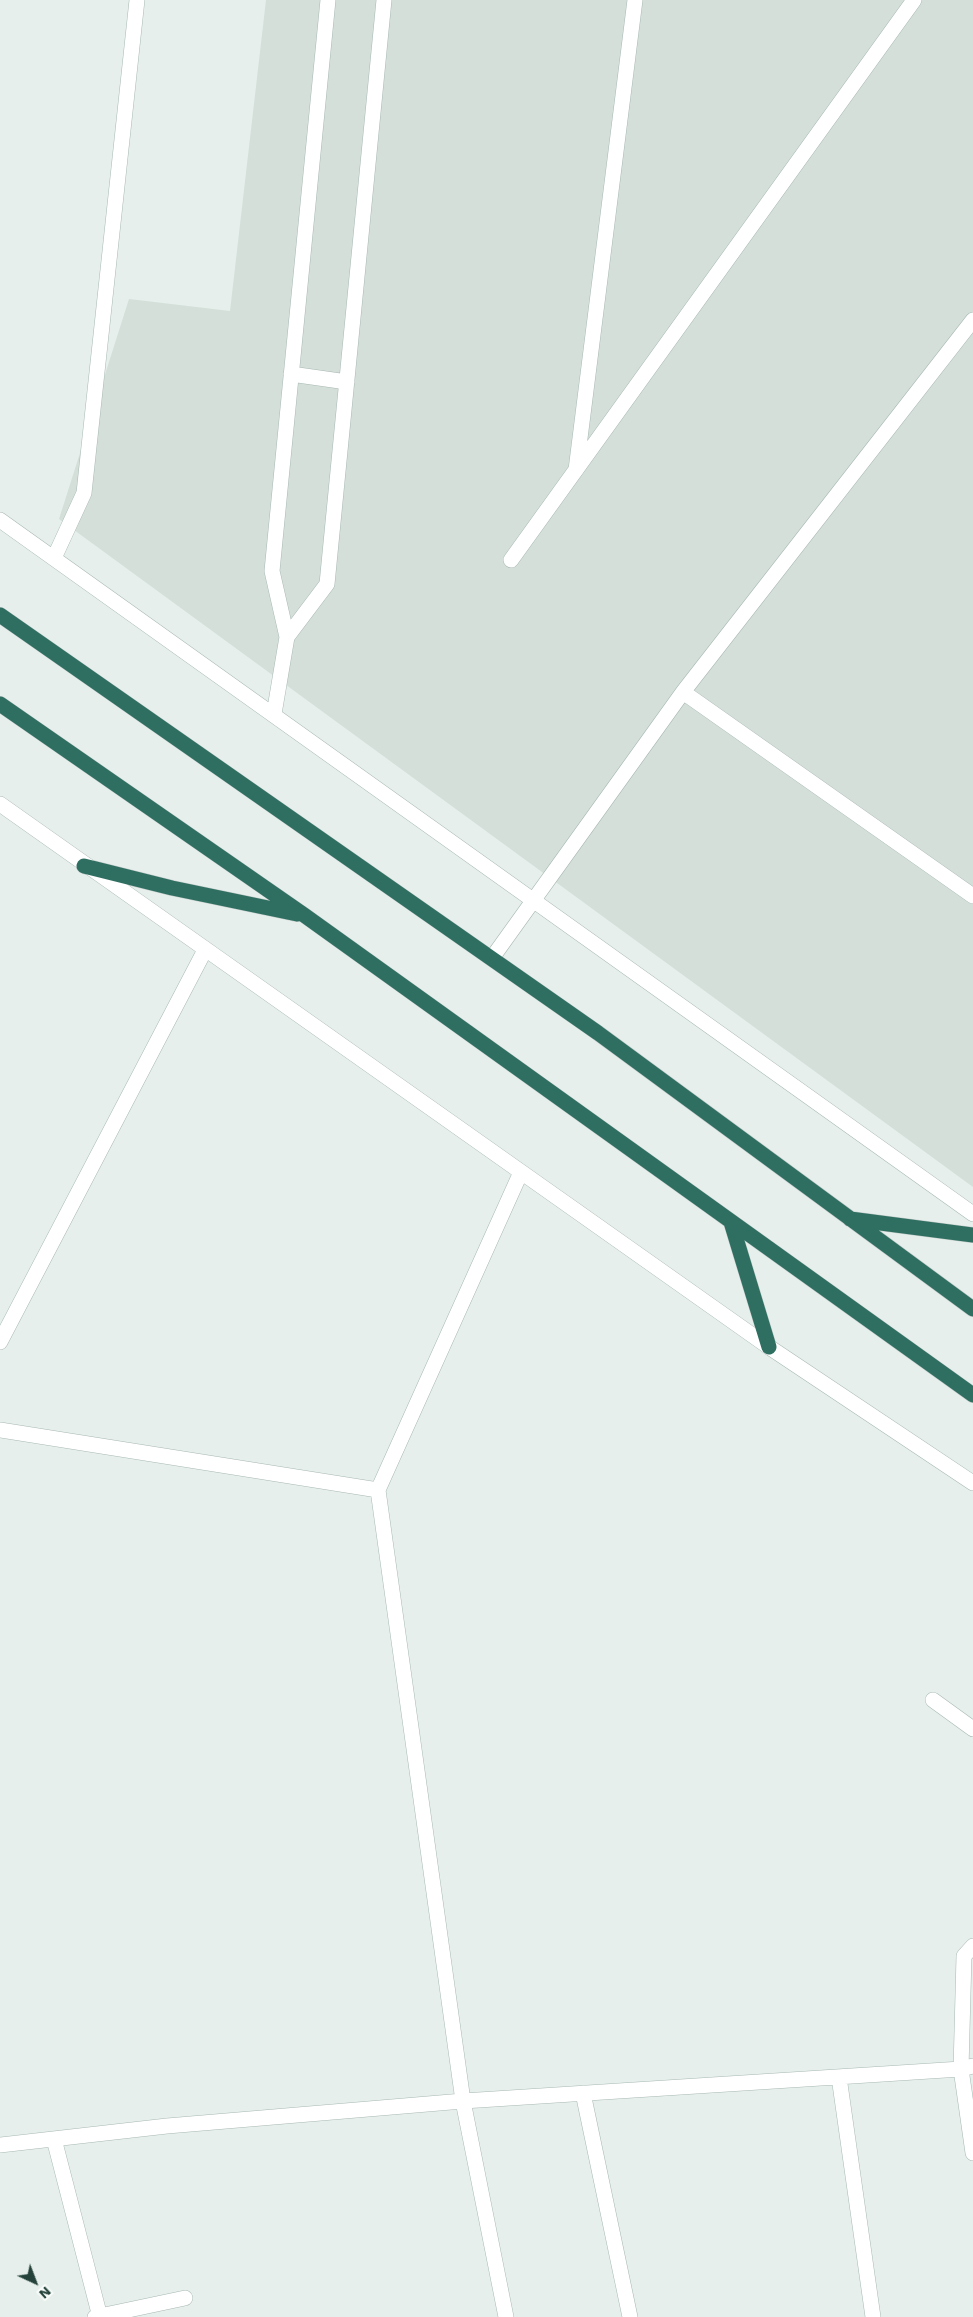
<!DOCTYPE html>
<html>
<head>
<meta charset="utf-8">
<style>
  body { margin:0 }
  #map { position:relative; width:973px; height:2317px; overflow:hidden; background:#e6efeb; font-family:"Work Sans",sans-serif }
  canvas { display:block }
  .north { position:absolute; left:10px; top:2257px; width:50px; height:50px; -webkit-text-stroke:4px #f7fbf9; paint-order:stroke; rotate:137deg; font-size:14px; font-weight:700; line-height:20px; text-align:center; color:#24423a }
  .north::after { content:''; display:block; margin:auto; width:18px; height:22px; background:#24423a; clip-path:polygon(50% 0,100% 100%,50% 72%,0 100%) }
</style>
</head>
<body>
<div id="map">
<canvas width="973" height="2317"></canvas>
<div class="north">N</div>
</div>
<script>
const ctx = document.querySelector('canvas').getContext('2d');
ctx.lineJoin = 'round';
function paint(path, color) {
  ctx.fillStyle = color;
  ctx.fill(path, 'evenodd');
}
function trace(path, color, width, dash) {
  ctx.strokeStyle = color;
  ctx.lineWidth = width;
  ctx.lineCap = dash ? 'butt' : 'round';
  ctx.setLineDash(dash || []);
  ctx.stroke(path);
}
paint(new Path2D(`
  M266,0h707v1187l-914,-668 70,-220 101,12z`), '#d4dfda');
const minor = new Path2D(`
  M291,374l56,8
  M576,470l59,-470
  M0,520l973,694
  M54,558l30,-65 53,-493
  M511,560l403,-560
  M287,637l40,-53 57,-584
  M683,692l290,204
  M274,714l13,-77 -15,-66 56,-571
  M0,804l769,543 204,136
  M492,958l191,-266 290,-372
  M0,1342l205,-392
  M0,1430l378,60
  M933,1700l40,29
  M973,1946l-9,10 -3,113 12,84
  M839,2077l34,240
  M583,2093l47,224
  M54,2139l46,178
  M0,2145l167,-19 296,-25 498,-32 12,-3
  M95,2317l90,-19
  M506,2317l-43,-216 -85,-611 143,-318`);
const highway = new Path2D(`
  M0,615l598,418 375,276
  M0,704l304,211 669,480
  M84,866l88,22 125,26
  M850,1219l123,16
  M731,1222l38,125`);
trace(minor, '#a8b8b2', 16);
trace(highway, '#c2cac8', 16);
trace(minor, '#fff', 15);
trace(highway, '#2f6f62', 15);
</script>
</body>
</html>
